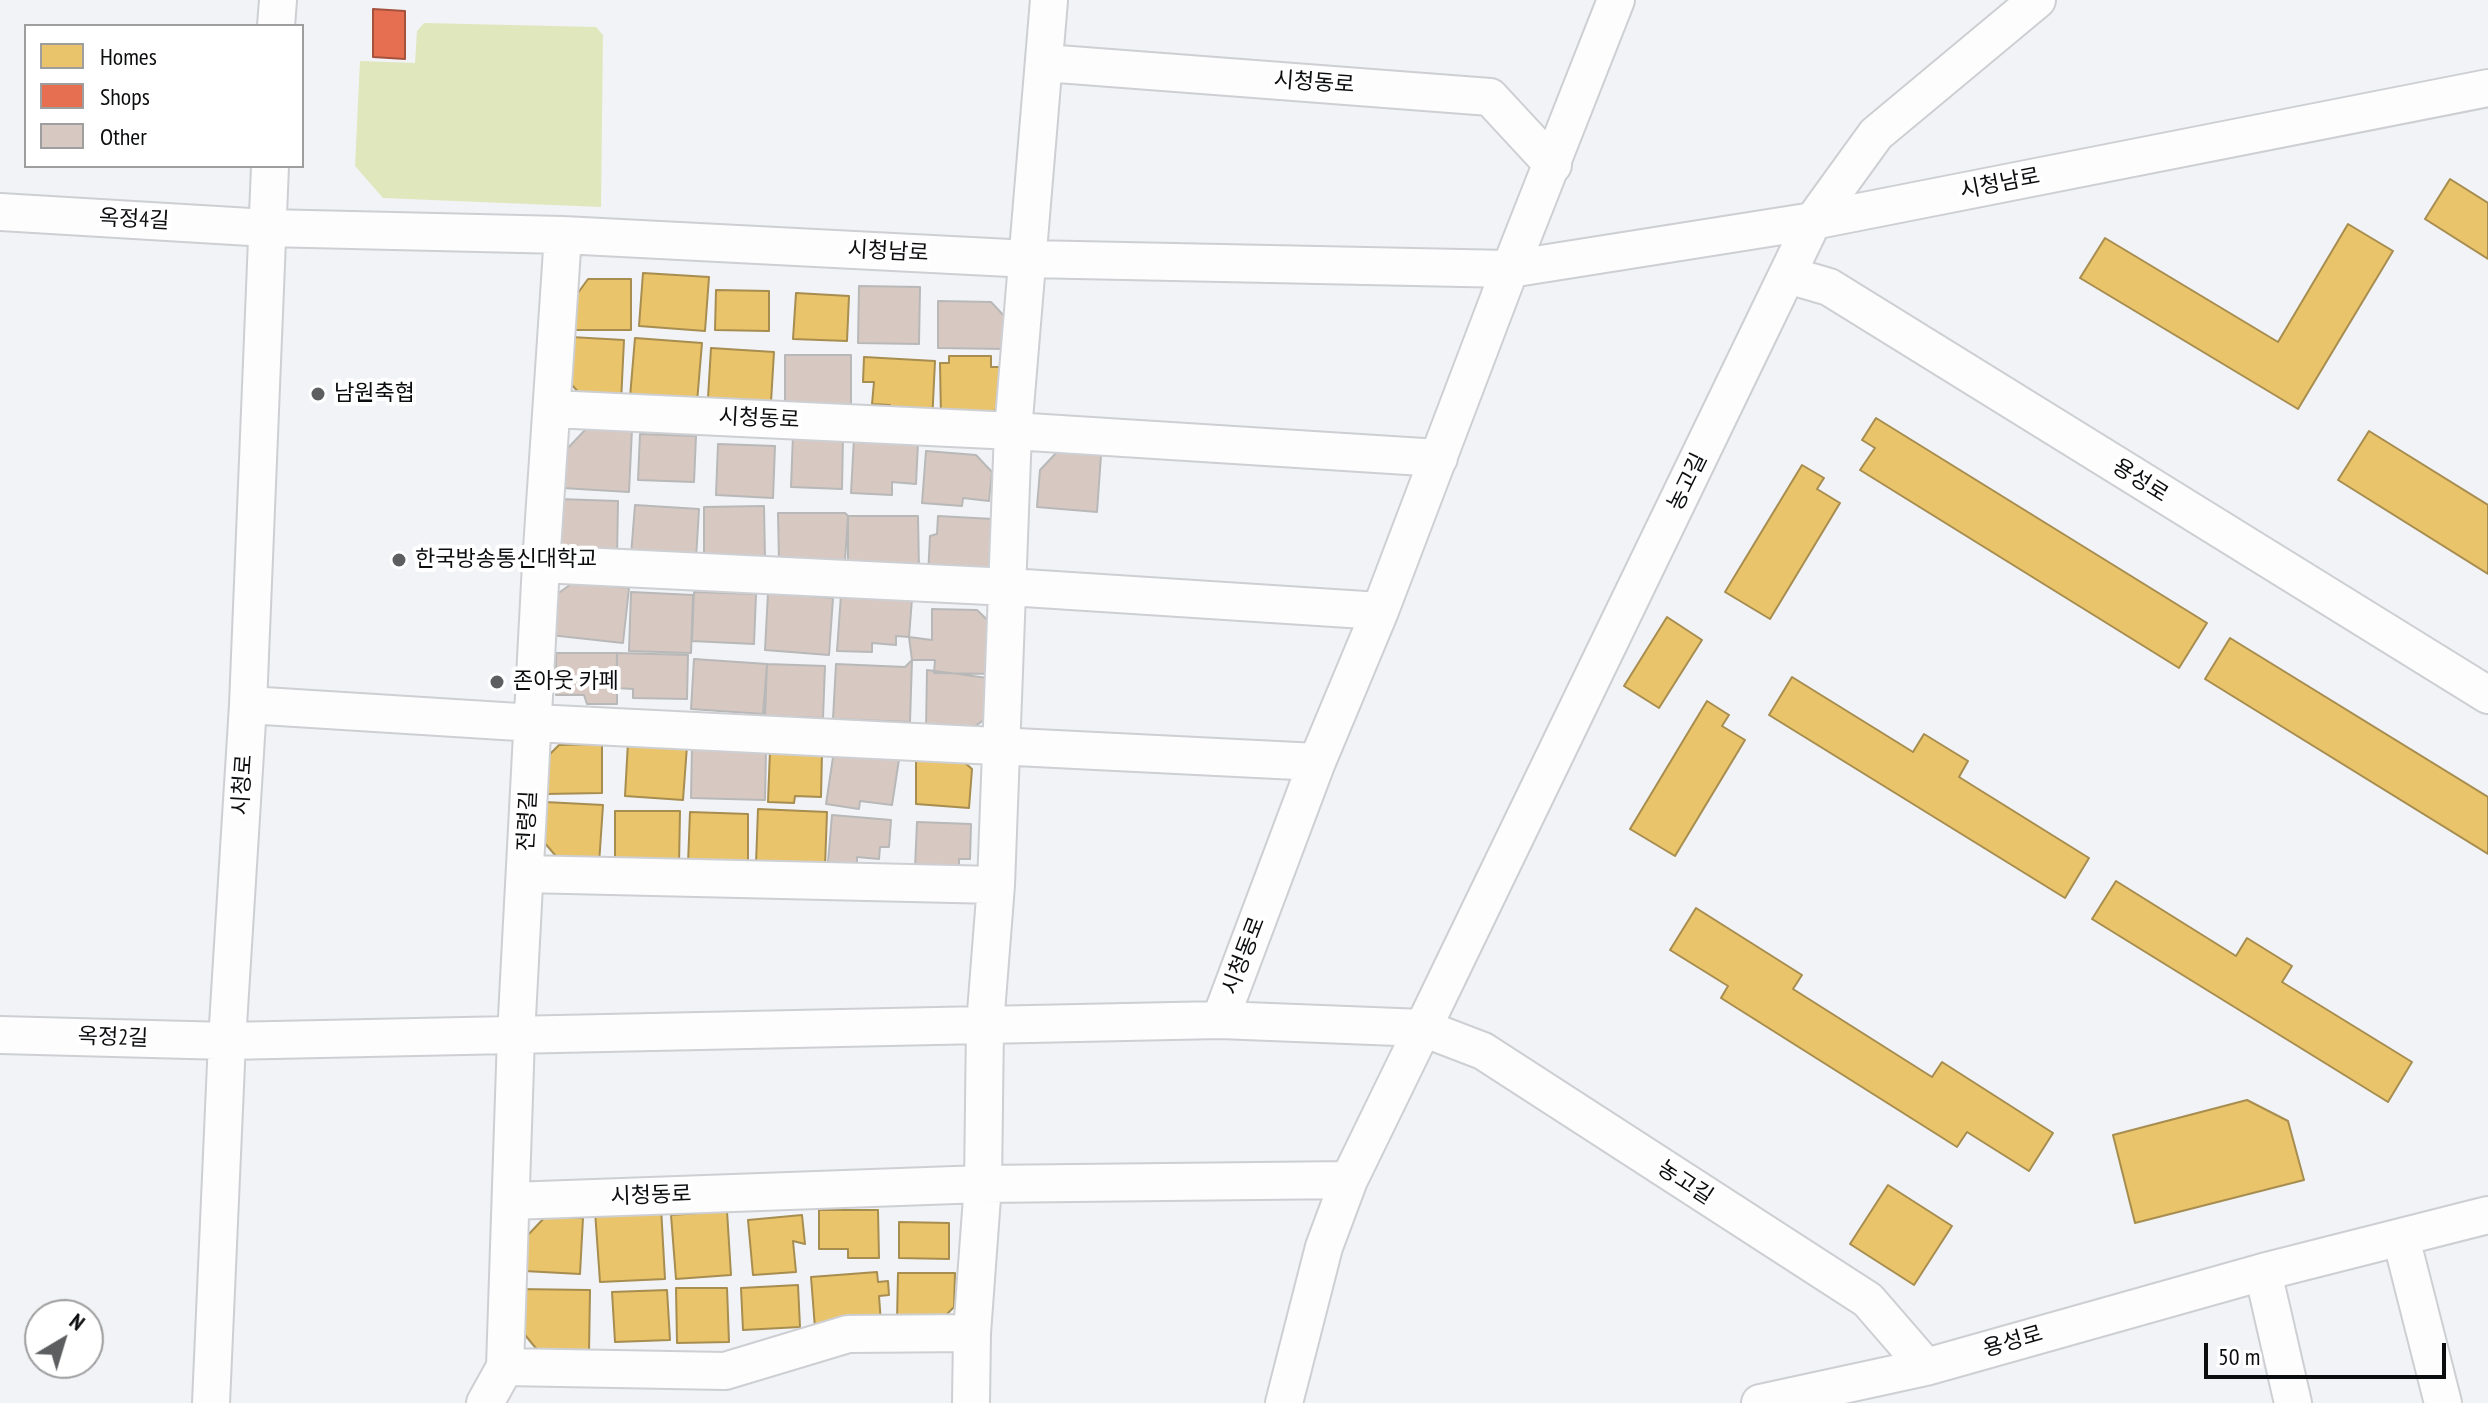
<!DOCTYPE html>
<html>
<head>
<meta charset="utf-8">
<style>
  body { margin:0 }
  #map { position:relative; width:2488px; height:1403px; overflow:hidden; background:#f1f3f7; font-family:"PT Sans Narrow",sans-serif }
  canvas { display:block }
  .legend { position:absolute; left:24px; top:24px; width:280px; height:144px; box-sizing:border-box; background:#fff; border:2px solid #9e9e9f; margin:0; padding:10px 14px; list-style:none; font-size:24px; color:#0c0d0f }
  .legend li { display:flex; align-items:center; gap:16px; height:40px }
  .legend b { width:40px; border:2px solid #9e9e9f }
  .north { position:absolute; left:24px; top:1299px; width:80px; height:80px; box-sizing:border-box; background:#fff; border:2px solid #9e9e9f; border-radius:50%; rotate:38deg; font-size:22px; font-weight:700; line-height:32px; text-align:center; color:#0c0d0f }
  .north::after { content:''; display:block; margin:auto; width:28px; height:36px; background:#5c5e60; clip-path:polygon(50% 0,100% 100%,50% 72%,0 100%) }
  .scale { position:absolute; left:2204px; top:1343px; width:242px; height:36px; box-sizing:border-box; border:4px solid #0c0d0f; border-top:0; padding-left:10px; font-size:24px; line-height:28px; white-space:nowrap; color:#0c0d0f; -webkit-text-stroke:6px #fff; paint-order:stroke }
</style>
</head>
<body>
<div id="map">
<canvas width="2488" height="1403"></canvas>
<ul class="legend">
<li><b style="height:22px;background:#e9c46a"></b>Homes</li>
<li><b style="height:22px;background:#e76f51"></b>Shops</li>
<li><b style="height:22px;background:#d7c9c2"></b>Other</li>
</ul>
<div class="north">N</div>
<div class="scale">50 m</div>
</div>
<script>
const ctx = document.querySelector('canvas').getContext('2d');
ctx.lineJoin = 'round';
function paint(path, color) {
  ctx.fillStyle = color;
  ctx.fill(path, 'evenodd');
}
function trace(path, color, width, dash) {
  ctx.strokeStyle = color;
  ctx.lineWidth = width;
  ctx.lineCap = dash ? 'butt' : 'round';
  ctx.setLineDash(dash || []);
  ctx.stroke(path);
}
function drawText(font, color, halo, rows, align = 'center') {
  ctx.font = font + ' "PT Sans Narrow","Noto Sans KR",sans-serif';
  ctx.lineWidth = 8;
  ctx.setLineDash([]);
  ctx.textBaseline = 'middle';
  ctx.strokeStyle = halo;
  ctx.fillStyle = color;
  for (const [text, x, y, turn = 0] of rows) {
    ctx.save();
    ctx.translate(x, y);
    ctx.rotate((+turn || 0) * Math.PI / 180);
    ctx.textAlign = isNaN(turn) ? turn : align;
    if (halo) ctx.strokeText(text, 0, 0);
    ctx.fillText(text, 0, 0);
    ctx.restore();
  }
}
paint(new Path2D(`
  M424,23l172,4 7,8 -2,172 -218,-9 -28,-32 5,-105 55,2 2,-32z`), '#e0e7bd');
const homes = new Path2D(`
  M2450,179l38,24v56l-63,-40z
  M2348,224l45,27 -95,158 -218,-131 25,-40 173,104z
  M643,273l66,4 -4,54 -66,-5z
  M588,279h43v51h-56v-33z
  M716,290l53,1v40l-54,-1z
  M796,293l53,3 -2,45 -54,-2z
  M571,337l53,3 -3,62 -34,-1 -18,-19z
  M635,338l67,5 -5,59 -67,-5z
  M711,348l63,4 -3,50 -63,-4z
  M949,356h42v11h11l1,36 -17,15h-45l-1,-55h9z
  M864,357l71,4 -3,62 -43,-3 1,-15 -18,-1 2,-22h-11z
  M1876,418l331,205 -28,45 -319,-198 15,-22 -13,-8z
  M2369,431l119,74v69l-150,-94z
  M1802,465l22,13 -7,11 23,14 -70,116 -45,-27z
  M1667,617l35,23 -43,68 -35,-22z
  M2230,638l258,159v57l-283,-175z
  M1792,677l121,75 11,-18 44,27 -9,16 130,81 -24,40 -296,-183z
  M1707,701l22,14 -7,11 23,14 -70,116 -45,-27z
  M628,742l59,4 -4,54 -58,-4z
  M602,744v49l-57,1v-35l14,-14z
  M770,750l52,2 -1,45 -26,-1 -1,7 -26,-1z
  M956,755l16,14 -3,39 -53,-4v-47z
  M545,802l58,3 -4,59 -38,-2 -18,-21z
  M758,809l69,3 -2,55 -69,-3z
  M615,811h65l-1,55h-64z
  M690,812l58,2v51l-60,-1z
  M2116,881l120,75 11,-18 45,28 -10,16 130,80 -24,40 -296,-183z
  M1696,908l106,67 -9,14 139,88 10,-15 111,71 -24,38 -62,-39 -10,15 -236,-149 7,-12 -58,-36z
  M2247,1100l41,21 16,59 -169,43 -22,-88z
  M1888,1185l64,41 -38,59 -64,-41z
  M661,1207l4,72 -65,3 -5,-71z
  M819,1210h59l1,48h-31v-9h-29z
  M727,1211l4,64 -55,4 -5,-64z
  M802,1215l3,29 -12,-3 3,31 -43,3 -5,-55z
  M546,1216l37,2 -3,56 -56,-3 3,-35z
  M899,1222l50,1v36l-50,-1z
  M877,1272l1,10 10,-1 1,14 -10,1 2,27 -66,5 -4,-51z
  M898,1273h57l-1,34 -14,14h-43z
  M798,1285l2,42 -57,3 -2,-42z
  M676,1288h51l2,54 -52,1z
  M516,1289l74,1 -1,63 -50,-1 -23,-28z
  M667,1290l3,50 -55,2 -3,-50z`);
paint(homes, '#e9c46a');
trace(homes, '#a78d4f', 2);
const shops = new Path2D(`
  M373,9l32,2v48l-32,-2z`);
paint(shops, '#e76f51');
trace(shops, '#a5523d', 2);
const building = new Path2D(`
  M859,286l61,1 -1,57 -61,-1z
  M938,301l53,1 16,17 -1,30 -68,-1z
  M785,355h66v51h-66z
  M588,427l44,2 -3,63 -67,-4 1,-35z
  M640,434l56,2 -2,46 -56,-2z
  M793,434l50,2 -1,53 -51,-2z
  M854,438l64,5 -2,41 -24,-2v13l-41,-2z
  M718,444l57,2 -2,52 -57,-3z
  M926,451l50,4 16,17 -3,29 -26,-3 -1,8 -40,-3z
  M1058,451l43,4 -4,57 -60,-5 3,-37z
  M558,499l60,2 -1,56 -60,-2z
  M635,505l64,4 -3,50 -65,-4z
  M764,506l1,55h-61v-54z
  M778,513h67l3,3 -3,45h-66z
  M848,516h70l1,54h-71z
  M938,516l55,3 -3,61 -62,-4 2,-40 7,-2z
  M574,582l55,6 -6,55 -73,-8 3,-38z
  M631,592l62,3 -2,58 -62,-2z
  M694,592l62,2 -2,50 -62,-3z
  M768,593l65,5 -4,57 -64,-5z
  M841,595l71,4 -3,38 -13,-1v9l-24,-2v9l-35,-1z
  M932,609l45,1 20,19 -1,45 -62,-1 1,-13h-23l-3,-23 23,3z
  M556,653h61v51h-30l-3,-9h-28z
  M617,653l71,2 -1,44 -54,-1v-9l-17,-1z
  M694,659l73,5 -4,50 -72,-5z
  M912,660l-2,62 -77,-3 3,-55 69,3z
  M767,664l58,2 -2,52 -58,-2z
  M927,670l61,8 -3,41 -19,14 -40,-2z
  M835,744l65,9 -8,52 -32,-4 -1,8 -33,-5z
  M692,746l74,5 -1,49 -74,-2z
  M832,815l59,5 -2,27h-9l-1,12 -22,-2v7l-29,-2z
  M917,822l54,2 -1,35h-11v11l-44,-2z`);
paint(building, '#d7c9c2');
trace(building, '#b8b8b8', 2);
const minor = new Path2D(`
  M276,26l2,-26
  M1045,63l445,34 63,68
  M0,212l267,16 296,7 466,24 481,10 303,-48 675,-133
  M1788,275l41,12 659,408
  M553,409l460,22 426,27
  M541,564l468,23 371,24
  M248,705l286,18 783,39
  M525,874l471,11
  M1220,1020l97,-258 63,-151 130,-342 106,-269
  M0,1035l227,6 993,-21 203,8 -74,152 -25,67 -40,156
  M511,1201l472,-17 366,-4
  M2401,1238l42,165
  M2263,1272l30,131
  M505,1367l220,4 123,-37 124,-1
  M1926,1367l-58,-67 -385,-249 -60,-23 390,-807 63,-87 161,-134
  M211,1403l16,-362 21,-336 22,-539
  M485,1403l20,-36 11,-331 25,-472 22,-329
  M971,1403l1,-70 11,-149 2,-159 11,-140 17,-454 36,-431
  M1760,1403l166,-36 337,-95 225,-57`);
trace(minor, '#cdcfd2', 40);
trace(minor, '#fdfdfe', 36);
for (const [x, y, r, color] of [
  [318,394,8,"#5c5e60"],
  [399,560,8,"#5c5e60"],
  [497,682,8,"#5c5e60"]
]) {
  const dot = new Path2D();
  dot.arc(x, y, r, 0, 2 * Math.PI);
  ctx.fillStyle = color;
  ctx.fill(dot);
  trace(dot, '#fff', 3);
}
drawText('22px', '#0c0d0f', '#fff', [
  ["시청동로",1314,83,4],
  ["시청남로",2000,184,-11],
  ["옥정4길",134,220,3],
  ["시청남로",888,252,3],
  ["시청동로",759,419,3],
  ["용성로",2140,481,32],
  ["농고길",1688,482,-64],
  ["시청로",243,785,-86],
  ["전령길",528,821,-87],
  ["시청동로",1244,956,-69],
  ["옥정2길",113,1038,2],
  ["농고길",1685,1183,33],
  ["시청동로",651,1196,-2],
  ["용성로",2013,1342,-16]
]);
drawText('22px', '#0c0d0f', '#fff', [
  ["남원축협",334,394],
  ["한국방송통신대학교",415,560],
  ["존아웃 카페",513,682]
], 'left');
</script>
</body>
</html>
